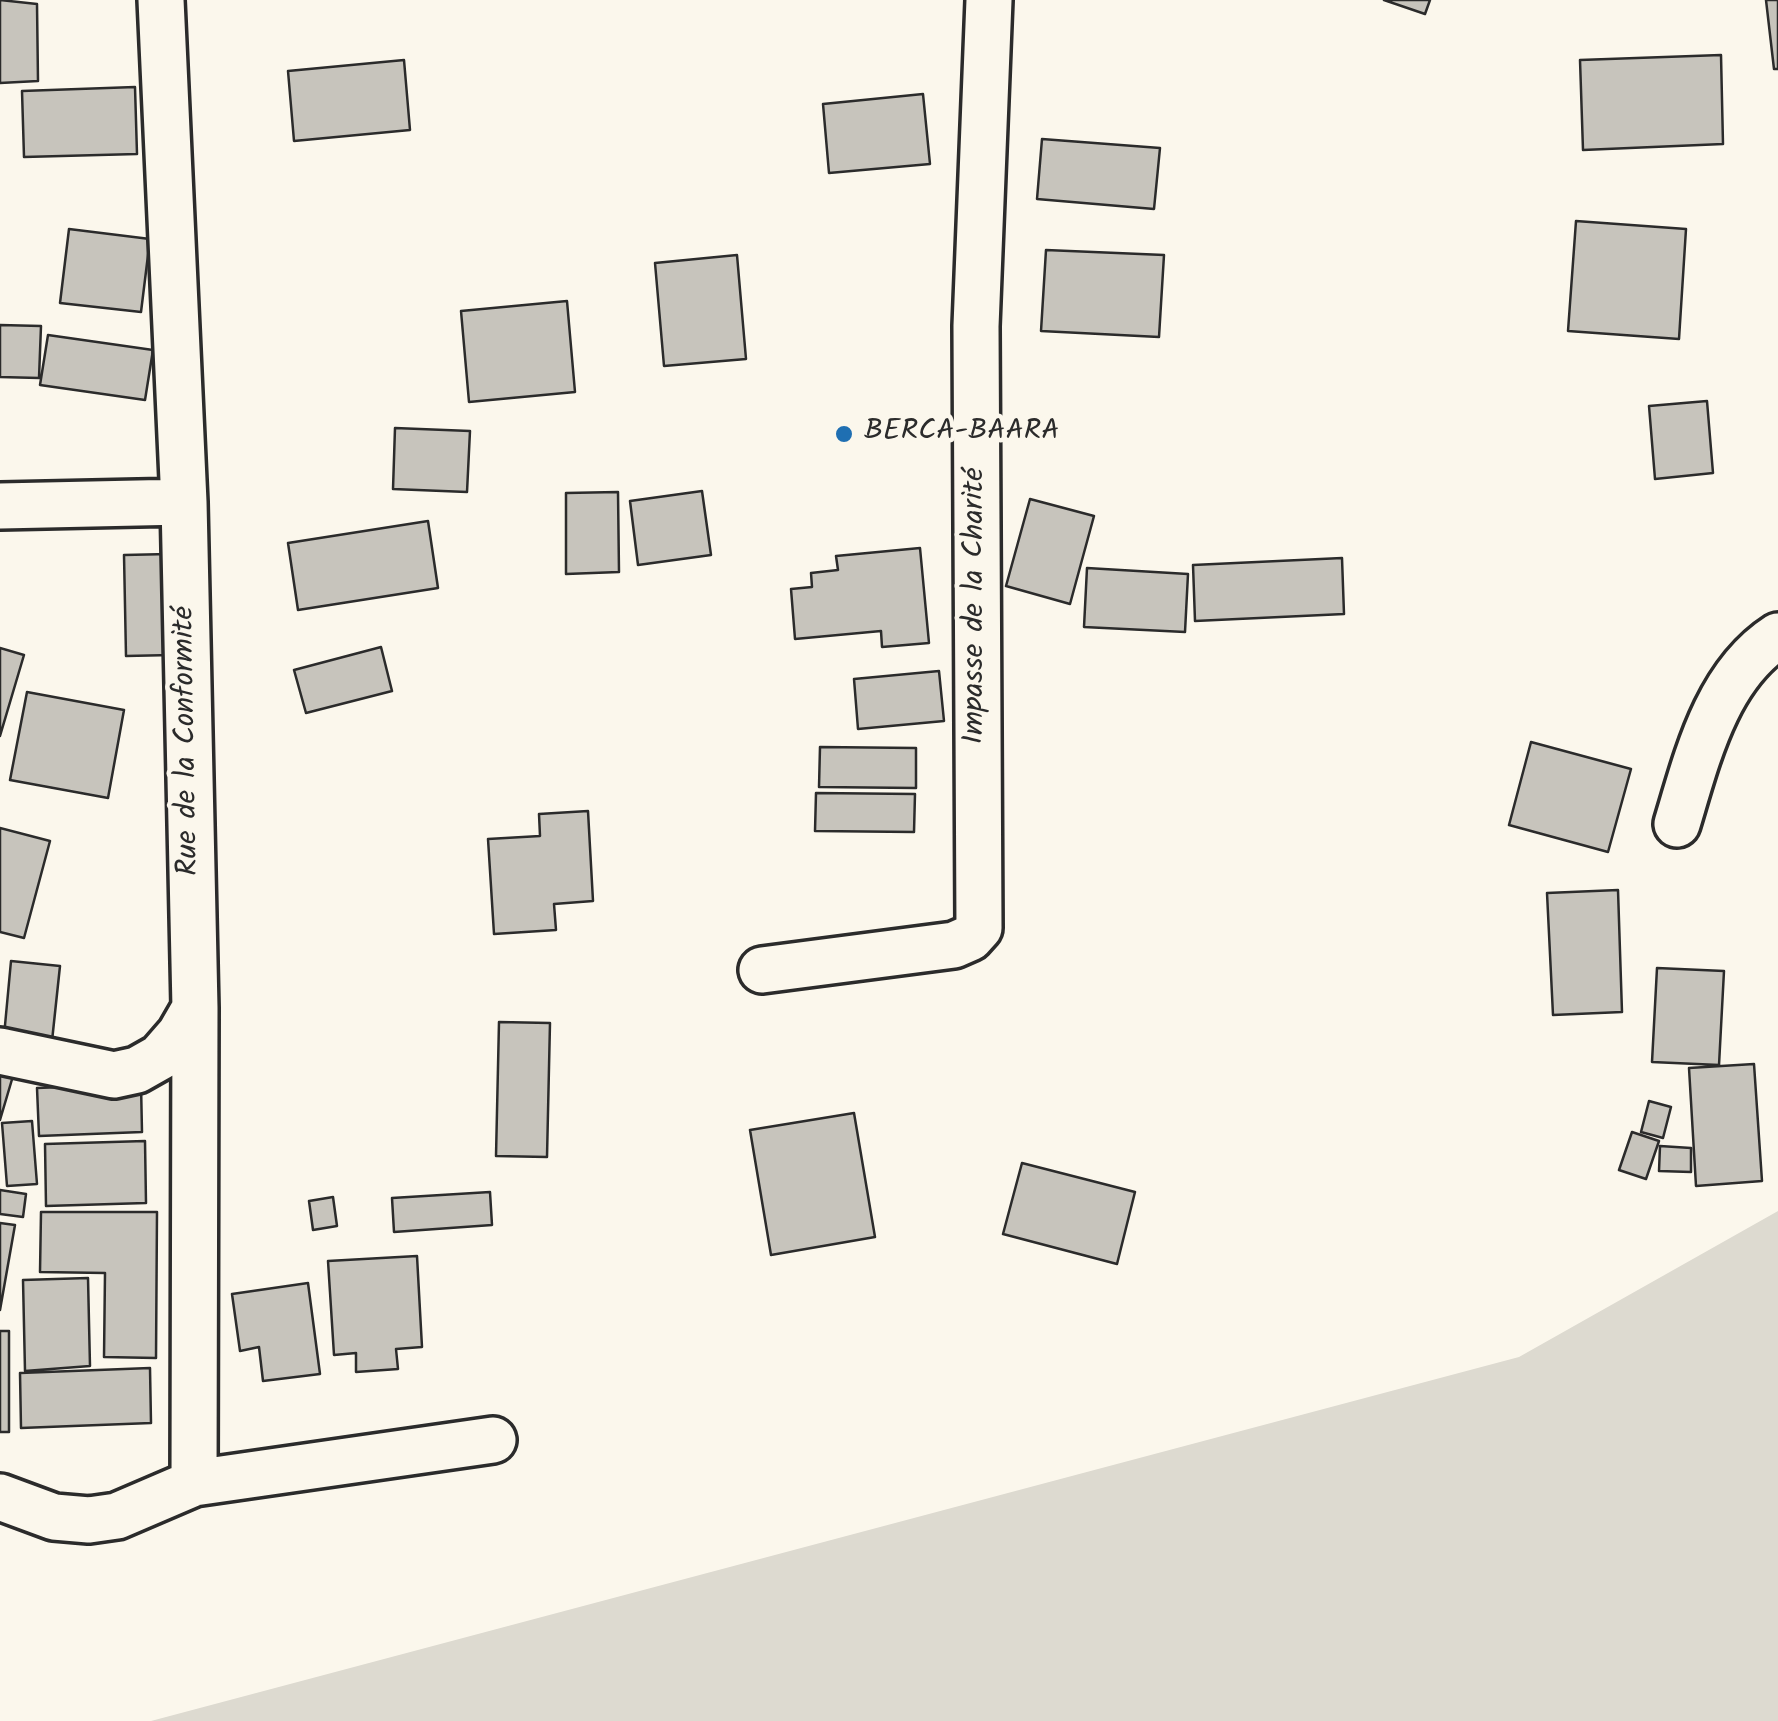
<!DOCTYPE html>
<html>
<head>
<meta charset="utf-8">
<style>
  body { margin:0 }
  canvas { display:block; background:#fbf7ec }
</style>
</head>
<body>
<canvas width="1778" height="1721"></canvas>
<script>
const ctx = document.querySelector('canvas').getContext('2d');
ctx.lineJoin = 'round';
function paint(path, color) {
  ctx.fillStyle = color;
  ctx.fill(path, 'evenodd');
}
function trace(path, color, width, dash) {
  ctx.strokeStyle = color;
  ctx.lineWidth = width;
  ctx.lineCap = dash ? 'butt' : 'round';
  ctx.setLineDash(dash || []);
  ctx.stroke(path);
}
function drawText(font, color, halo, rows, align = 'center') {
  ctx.font = font + ' Kalam,sans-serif';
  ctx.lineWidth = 9;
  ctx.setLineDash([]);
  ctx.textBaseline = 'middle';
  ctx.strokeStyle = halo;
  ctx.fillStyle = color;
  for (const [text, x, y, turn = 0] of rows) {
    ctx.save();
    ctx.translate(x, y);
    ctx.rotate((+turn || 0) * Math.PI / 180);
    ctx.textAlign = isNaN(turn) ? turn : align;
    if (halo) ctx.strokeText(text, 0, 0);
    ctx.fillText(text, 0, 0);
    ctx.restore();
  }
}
paint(new Path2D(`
  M1778,1211v510h-1627l1368,-364z`), '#dddad0');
const building = new Path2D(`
  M0,0l37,4 1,77 -38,2z
  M1384,0h46l-5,14z
  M1766,0h12v69h-4z
  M1721,55l2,89 -140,6 -3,-90z
  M404,60l6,70 -116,11 -6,-70z
  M135,87l2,67 -113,3 -2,-66z
  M923,94l7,70 -101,9 -6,-69z
  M1042,139l118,9 -6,61 -117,-10z
  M1576,221l110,8 -7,110 -111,-8z
  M69,229l81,10 -9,73 -81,-9z
  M1046,250l118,5 -5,82 -118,-6z
  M737,255l9,104 -82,7 -9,-103z
  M567,301l8,91 -106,10 -8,-91z
  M0,325l41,1 -2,52 -39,-1z
  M48,335l105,15 -8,50 -105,-15z
  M1707,401l6,72 -58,6 -6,-73z
  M395,428l75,3 -3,61 -74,-3z
  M702,491l9,64 -73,10 -8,-64z
  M618,492l1,80 -53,2v-81z
  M1030,499l64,17 -24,88 -64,-18z
  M428,521l10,67 -140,22 -10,-67z
  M920,548l9,95 -47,4 -1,-16 -86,8 -4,-50 21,-2 -1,-14 27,-3 -2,-14z
  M169,554l3,101 -46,1 -2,-101z
  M1342,558l2,56 -149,7 -2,-56z
  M1087,568l101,6 -3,58 -101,-5z
  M381,647l11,44 -86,22 -12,-43z
  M0,648l24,7 -24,81z
  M939,671l5,50 -86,8 -4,-50z
  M27,692l97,18 -16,88 -98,-18z
  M1531,742l100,27 -23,83 -99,-27z
  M820,747l96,1v40l-97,-1z
  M816,793l99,1 -1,38 -99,-1z
  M588,811l5,90 -39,3 2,26 -62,4 -6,-95 52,-3 -1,-22z
  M0,828l50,13 -26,97 -24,-6z
  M1618,890l4,122 -69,3 -6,-122z
  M11,961l49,5 -8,75 -48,-5z
  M1657,968l67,3 -5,94 -67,-3z
  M499,1022l51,1 -3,134 -51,-1z
  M1754,1064l8,117 -66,5 -7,-118z
  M0,1072l13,4 -13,44z
  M141,1084l1,48 -103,4 -2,-48z
  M1649,1101l22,6 -8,31 -22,-6z
  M854,1113l21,124 -104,18 -21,-125z
  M32,1121l5,63 -30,2 -5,-63z
  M1632,1132l27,9 -13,38 -27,-9z
  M145,1141l1,62 -100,3 -1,-62z
  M1660,1146l31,2v24l-32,-1z
  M1022,1163l113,29 -18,72 -114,-30z
  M0,1190l26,4 -3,23 -23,-3z
  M490,1192l2,33 -98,7 -2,-34z
  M333,1197l4,29 -24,4 -4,-29z
  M41,1212h116l-1,146 -52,-1 1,-84 -65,-1z
  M0,1223l15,2 -15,85z
  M417,1256l5,91 -26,2 2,20 -42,3v-19l-22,2 -6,-94z
  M88,1278l2,88 -65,5 -2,-91z
  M308,1283l12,91 -57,7 -4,-34 -19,4 -8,-57z
  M0,1331h9v101h-9z
  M150,1368l1,55 -130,5 -1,-55z`);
paint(building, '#c7c4bc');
trace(building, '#2b2b2b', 2.5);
const minor = new Path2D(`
  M161,0l23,502 11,506 -1,475
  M0,506l184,-4
  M1677,824c20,-66 39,-148 101,-188
  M762,970l192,-25 16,-7 9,-10 -3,-602 13,-326
  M0,1051l114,24 23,-5 23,-13 20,-23 15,-26
  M0,1497l54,20 35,3 28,-4 77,-33 299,-43`);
trace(minor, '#2b2b2b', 52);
trace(minor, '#fbf7ec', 45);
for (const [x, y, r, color] of [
  [844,434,10,"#1f6fb2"]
]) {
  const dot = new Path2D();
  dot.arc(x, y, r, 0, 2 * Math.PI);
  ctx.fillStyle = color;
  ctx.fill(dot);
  trace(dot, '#fbf7ec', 4);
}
drawText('30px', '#2b2b2b', '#fbf7ec', [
  ["BERCA-BAARA",864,434]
], 'left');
drawText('30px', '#2b2b2b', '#fbf7ec', [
  ["Impasse de la Charité",977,606,-90],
  ["Rue de la Conformité",189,741,-91]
]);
</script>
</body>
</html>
